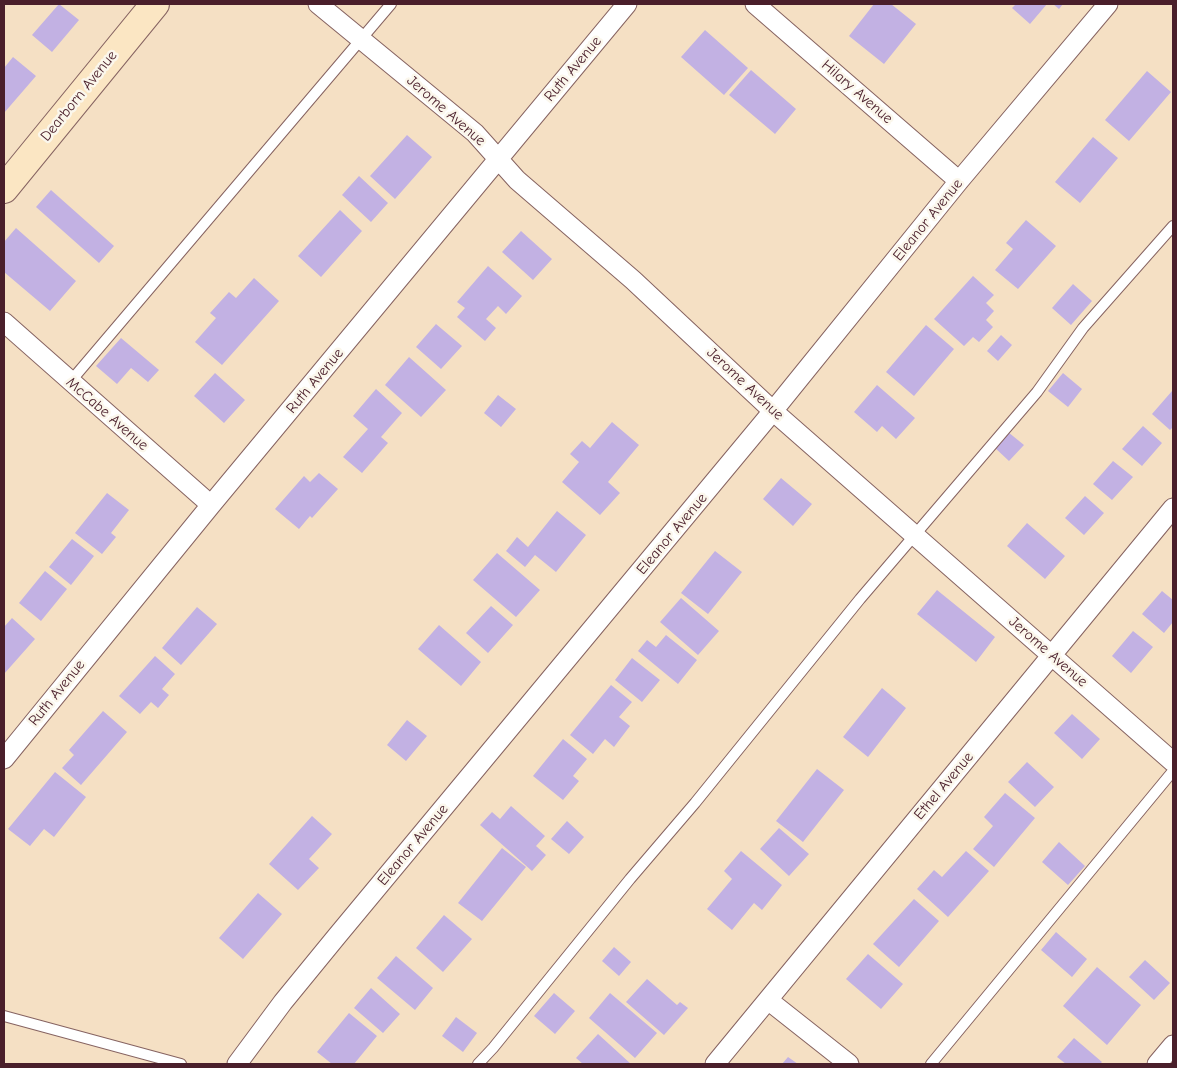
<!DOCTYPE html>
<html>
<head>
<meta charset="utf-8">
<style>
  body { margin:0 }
  #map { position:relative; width:1177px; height:1068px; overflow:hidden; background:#f5e0c4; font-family:"Comic Neue",sans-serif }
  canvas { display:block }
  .frame { position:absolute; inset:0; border:5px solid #4a1f2b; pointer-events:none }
</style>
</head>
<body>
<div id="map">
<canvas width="1177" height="1068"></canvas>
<div class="frame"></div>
</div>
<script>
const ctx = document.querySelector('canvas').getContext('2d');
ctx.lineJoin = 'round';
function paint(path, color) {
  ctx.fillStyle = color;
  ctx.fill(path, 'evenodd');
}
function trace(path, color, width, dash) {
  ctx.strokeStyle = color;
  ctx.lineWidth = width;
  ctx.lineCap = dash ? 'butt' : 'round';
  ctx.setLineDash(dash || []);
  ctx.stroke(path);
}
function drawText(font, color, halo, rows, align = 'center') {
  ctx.font = font + ' "Comic Neue",sans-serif';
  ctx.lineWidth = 5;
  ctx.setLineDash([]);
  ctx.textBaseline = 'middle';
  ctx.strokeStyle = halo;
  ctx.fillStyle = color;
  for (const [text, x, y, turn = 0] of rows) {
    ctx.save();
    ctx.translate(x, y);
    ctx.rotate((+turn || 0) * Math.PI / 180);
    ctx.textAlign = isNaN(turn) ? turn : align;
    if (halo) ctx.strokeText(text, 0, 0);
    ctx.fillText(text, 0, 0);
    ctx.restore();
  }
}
paint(new Path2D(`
  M59,4l20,16 -27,32 -20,-17z
  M874,4h17l25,20 -32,40 -35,-28z
  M1016,4h31l-17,20 -18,-16z
  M1053,4h10l-4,5z
  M705,30l43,38 -24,27 -43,-38z
  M13,57l23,19 -32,37v-45z
  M751,70l45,39 -21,25 -46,-39z
  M1147,71l24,21 -42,49 -24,-21z
  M407,135l25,22 -37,42 -25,-23z
  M1093,137l25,21 -38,45 -25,-21z
  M359,176l29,27 -17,19 -29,-27z
  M51,190l63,56 -15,17 -63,-56z
  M340,210l22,21 -41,46 -23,-21z
  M1026,220l30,26 -38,43 -23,-19 18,-21 -7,-6z
  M16,228l60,53 -26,30 -46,-39v-30z
  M521,231l31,28 -19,21 -31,-28z
  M488,266l34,30 -16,18 -8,-8 -12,13 10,9 -11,13 -28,-24 8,-9 -8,-6z
  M973,276l21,19 -8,8 8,8 -8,9 7,7 -14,15 -6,-5 -9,9 -30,-27z
  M254,278l25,23 -57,64 -27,-23 21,-24 -6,-5 19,-21 7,6z
  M1073,284l19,17 -21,24 -19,-17z
  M436,324l26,22 -21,23 -25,-22z
  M926,325l28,24 -40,47 -28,-24z
  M1001,335l11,10 -14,16 -11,-10z
  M121,338l38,32 -11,12 -17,-14 -14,16 -21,-18z
  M409,357l37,33 -25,27 -36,-32z
  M215,373l30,27 -21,23 -30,-27z
  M1063,373l19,16 -14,18 -20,-16z
  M877,385l38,33 -19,21 -14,-13 -5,6 -23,-20z
  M376,389l26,24 -21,24 7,6 -26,30 -19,-16 25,-28 -15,-13z
  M1172,391l1,36 -3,3 -18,-16z
  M498,395l18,14 -15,18 -17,-14z
  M612,422l27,23 -31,37 12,11 -20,22 -38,-33 17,-20 -9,-8 12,-13 8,7z
  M1143,426l19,17 -20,23 -20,-17z
  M1008,432l16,13 -15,16 -15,-14z
  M1113,461l20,16 -21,23 -19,-16z
  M319,473l19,16 -26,29 -2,-2 -11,13 -24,-20 29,-33 6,6z
  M781,478l31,26 -19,22 -30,-27z
  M107,493l22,17 -18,23 5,4 -14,17 -27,-21z
  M1085,496l19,17 -20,22 -19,-17z
  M557,511l29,24 -30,37 -21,-17 -10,12 -19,-16 11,-14 11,10z
  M1027,523l38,33 -20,23 -38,-33z
  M72,539l22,17 -23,29 -22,-18z
  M715,551l27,21 -34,42 -27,-21z
  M497,553l43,37 -24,27 -43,-37z
  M45,571l22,18 -26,32 -22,-18z
  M937,590l58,47 -19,25 -59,-48z
  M1162,591l11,9v22l-9,11 -22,-19z
  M681,598l38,33 -21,24 -38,-33z
  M491,606l22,19 -25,28 -22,-20z
  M197,607l20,17 -36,41 -19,-17z
  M12,618l23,21 -31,35v-47z
  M439,625l42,37 -20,24 -43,-37z
  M1133,631l20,16 -22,26 -19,-17z
  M666,635l31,25 -19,24 -40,-33 9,-11 9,7z
  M155,656l20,18 -13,15 7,6 -11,13 -7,-6 -11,12 -21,-18z
  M632,658l28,22 -18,22 -27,-22z
  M611,685l21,17 -13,15 11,9 -16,21 -9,-8 -12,15 -23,-19z
  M882,688l24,20 -38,49 -25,-20z
  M103,711l24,21 -46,53 -19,-17 12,-13 -5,-5z
  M1072,714l28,25 -18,20 -28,-26z
  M407,720l20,16 -21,25 -19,-16z
  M563,739l24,20 -14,17 6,5 -16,19 -30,-24z
  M1027,762l27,25 -19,20 -27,-25z
  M817,769l27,21 -41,52 -27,-21z
  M55,772l31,25 -32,40 -10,-8 -14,17 -22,-17z
  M1005,793l30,25 -41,49 -21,-18 20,-23 -9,-9z
  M511,806l34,30 -9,10 10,9 -14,16 -52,-46 12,-13 8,7z
  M312,816l20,18 -23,25 10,9 -21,22 -29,-26z
  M567,821l17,16 -15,17 -18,-15z
  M779,828l30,26 -20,22 -29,-27z
  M1059,842l26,24 -17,19 -26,-23z
  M502,848l24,19 -44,54 -24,-18z
  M741,851l41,34 -20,25 -8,-7 -22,27 -25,-21 25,-30 -8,-8z
  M966,851l23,20 -41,46 -31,-28 17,-19 8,7z
  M258,893l24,21 -39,45 -24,-21z
  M914,899l25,22 -40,46 -26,-23z
  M444,915l28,24 -29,33 -27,-24z
  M1056,932l31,27 -15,18 -31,-27z
  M614,947l17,15 -12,14 -17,-15z
  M868,954l35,30 -22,25 -35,-30z
  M396,956l37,32 -18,22 -38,-32z
  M1145,960l25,23 -16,17 -25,-23z
  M1097,967l44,38 -34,40 -44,-39z
  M647,979l30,26 3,-3 8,6 -24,27 -38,-33z
  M371,988l29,26 -17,19 -29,-25z
  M554,993l21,18 -20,23 -21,-18z
  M610,993l47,40 -22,25 -46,-40z
  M349,1013l28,23 -23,28h-22l-15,-12z
  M456,1017l21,16 -14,19 -21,-16z
  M598,1034l33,30h-48l-7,-6z
  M1074,1038l28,24 -2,2h-34l-9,-7z
  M788,1057l10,7h-16z`), '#c2b1e3');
const lane = new Path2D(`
  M70,382l321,-378
  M4,1016l177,48
  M478,1064l15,-16 137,-169 65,-76 165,-204 177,-207 46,-64 90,-102
  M931,1064l242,-293`);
const street = new Path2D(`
  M318,4l157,129 42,47 116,100 140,131 400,351
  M755,4l204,177
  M4,322l207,183
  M4,759l207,-254 416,-501
  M768,1000l81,64
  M237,1064l46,-62 54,-66 436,-525 186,-230 149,-177
  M715,1064l458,-556
  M1157,1064l16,-19`);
const secondary = new Path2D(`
  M4,189l151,-185`);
trace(lane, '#866361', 12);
trace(street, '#866361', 21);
trace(secondary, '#866361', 30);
trace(lane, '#fff', 10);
trace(street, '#fff', 19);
trace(secondary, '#fbe6c3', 28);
drawText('15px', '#4a1f2b', '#fbf7ec', [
  ["Ruth Avenue",573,69,-50],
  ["Hilary Avenue",857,92,41],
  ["Dearborn Avenue",79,96,-51],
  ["Jerome Avenue",446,111,41],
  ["Eleanor Avenue",928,220,-51],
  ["Ruth Avenue",315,381,-50],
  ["Jerome Avenue",745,384,43],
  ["McCabe Avenue",107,414,41],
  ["Eleanor Avenue",672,534,-50],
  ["Jerome Avenue",1048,652,41],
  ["Ruth Avenue",57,693,-51],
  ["Ethel Avenue",944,786,-50],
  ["Eleanor Avenue",413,845,-50]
]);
</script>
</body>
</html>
